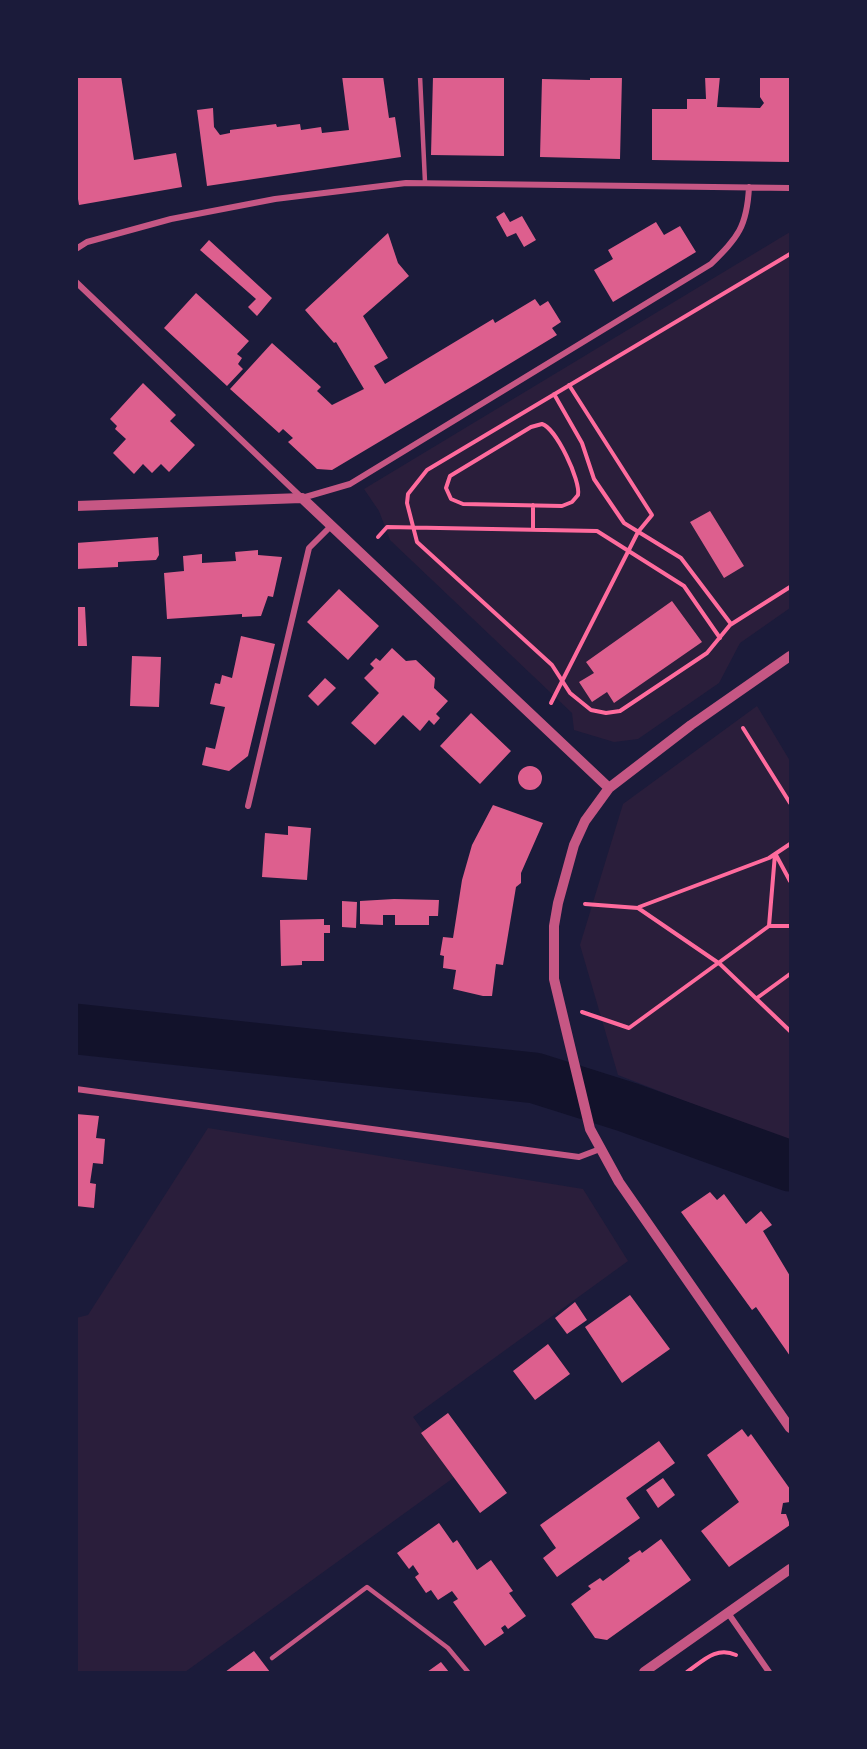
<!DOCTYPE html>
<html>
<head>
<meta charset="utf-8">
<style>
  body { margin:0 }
  #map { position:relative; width:867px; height:1749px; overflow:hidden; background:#1b1b3a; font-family:"IBM Plex Sans",sans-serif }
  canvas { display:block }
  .frame { position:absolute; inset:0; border:78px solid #1b1b3a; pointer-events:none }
</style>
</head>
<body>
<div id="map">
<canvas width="867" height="1749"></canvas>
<div class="frame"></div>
</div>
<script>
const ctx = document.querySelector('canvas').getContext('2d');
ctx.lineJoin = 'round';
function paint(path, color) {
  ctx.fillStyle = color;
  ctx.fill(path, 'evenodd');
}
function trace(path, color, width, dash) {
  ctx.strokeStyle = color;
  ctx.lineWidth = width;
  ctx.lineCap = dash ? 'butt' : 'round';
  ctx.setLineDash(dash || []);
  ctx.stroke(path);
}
paint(new Path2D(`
  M790,232v376l-50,35 -21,40 -81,56 -24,3 -40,-12 -2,-17 -182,-173 -11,-29 -15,-22z
  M757,706l33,55v381l-172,-67 -38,-130 43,-141z
  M208,1128l375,61 45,72 -215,156 43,59 -271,196h-108l-1,-354 12,-3z`), '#2a1e3b');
trace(new Path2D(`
  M76,1029l459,49 92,29 163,59`), '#12122b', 51);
paint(new Path2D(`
  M76,76h45l13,84 42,-7 6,34 -103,18 -3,-18z
  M342,76h41l6,42 6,-1 6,40 -194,29 -10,-76 16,-2 1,19 6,8 10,-2v-3l46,-6 1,3 23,-3 1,6 20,-3 1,6 27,-3z
  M433,76h71v80l-73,-1z
  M590,76h32l-2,83 -80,-2 2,-78 48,1z
  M705,76h15l-3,31 43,1 4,-5 -4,-6v-21h30v86l-138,-2v-51h35v-10h19z
  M504,212l6,10 12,-6 14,24 -12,7 -8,-14 -9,4 -11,-20z
  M656,222l8,13 16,-9 16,26 -83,50 -19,-32 19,-11 -5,-9z
  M388,233l10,30 11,13 -46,40 25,42 -14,8 11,18 108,-65 2,4 40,-24 5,7 8,-5 13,21 -9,6 5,7 -79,48 -146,87 -15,-1 -29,-27 5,-4 -10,-9 -4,4 -49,-44 42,-46 49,44 -4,4 15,14 32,-16 -28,-47 -2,1 -29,-33z
  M209,240l63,58 -15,18 -9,-9 8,-8 -56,-49z
  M196,293l53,48 -12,13 5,4 -4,6 5,5 -16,17 -63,-58z
  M143,383l33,32 -6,6 25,24 -26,27 -8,-8 -9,9 -9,-9 -9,10 -21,-21 13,-14 -11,-10 2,-3 -7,-7z
  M710,511l34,55 -20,12 -34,-56z
  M158,537l1,18 -3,5 -38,2v5l-42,2v-26z
  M258,550v5l24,2 -9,40 -5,-1 -7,20 -19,1v-3l-75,5 -3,-46 20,-2 -1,-15 19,-2v9l34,-2 -1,-9z
  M339,589l40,37 -31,34 -41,-38z
  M672,601l30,41 -88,61 -7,-11 -15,10 -13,-20 15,-9 -8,-11z
  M76,607h9l2,39h-11z
  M241,636l34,8 -27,112 -19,15 -27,-6 4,-18 9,2 10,-42 -15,-3 5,-21 5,1 2,-9 10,3z
  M392,648l14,13 10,-1 19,18 -1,10 14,13 -12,13 4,4 -6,7 -5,-5 -9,11 -17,-16 -28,30 -24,-22 28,-30 -15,-15 10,-10 -4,-4 6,-6 4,3z
  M132,656l29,1 -2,50 -29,-1z
  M325,678l11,10 -18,18 -10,-10z
  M471,713l40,38 -31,33 -40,-38z
  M518 778a12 12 0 1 1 24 0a12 12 0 1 1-24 0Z
  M493,805l50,18 -22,50v10l-5,4 -13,78 -7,-1 -4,32h-9l-30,-7 3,-19 -13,-2 1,-12 -4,-1 3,-18 10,1 9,-58 10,-35z
  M288,826l23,2 -4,52 -45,-3 3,-44 23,2z
  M394,899l45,1 -1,16h-9v9h-34v-10h-12v10l-23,-1v-23z
  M342,901l15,1 -1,26 -14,-1z
  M324,919v6h6v8h-6v28h-22v4l-21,1 -1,-46z
  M76,1114l23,2 -3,22 9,1 -2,25 -10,-1 -3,20 6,1 -2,24 -18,-2z
  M710,1192l7,8 7,-6 22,30 15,-13 11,14 -9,6 27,45v80l-34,-49 -4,3 -71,-98z
  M630,1295l40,54 -48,34 -37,-56z
  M575,1302l12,18 -20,14 -12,-16z
  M548,1344l22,30 -35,26 -22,-29z
  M448,1413l59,80 -27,20 -59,-80z
  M742,1429l6,8 3,-3 39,55v13l-7,1 -2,11h5l4,11 -61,42 -28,-36 38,-29 -32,-47z
  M659,1441l16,22 -49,35 14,20 -83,59 -14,-19 13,-10 -16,-23z
  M663,1478l12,17 -17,13 -12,-18z
  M439,1523l14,20 4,-3 20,30 14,-10 22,31 -4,2 17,23 -18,13 -3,-4 -4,3 3,5 -19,13 -32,-44 5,-3 -6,-8 -14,9 -7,-10 -5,3 -11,-16 4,-3 -6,-9 -4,4 -12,-16z
  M661,1539l30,41 -84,60 -12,-2 -24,-34 20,-15 -3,-3 12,-8 3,3 27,-20 -2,-3 12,-8 2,3z
  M254,1651l16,21h-45z
  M441,1662l8,10h-22z`), '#dd5f8e');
trace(new Path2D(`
  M790,254l-363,216 -19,24 -1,9 10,39 135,123 18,28 21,17 15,3 14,-2 87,-58 23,-28 60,-38
  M554,394l28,49 12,36 30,44 57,35 50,66
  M542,424c14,4 39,57 36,71l-6,7 -10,4 -99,-2 -12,-5 -5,-11 4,-12 81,-49z
  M533,530v-25
  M378,537l9,-10 210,4 87,55 36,52
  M551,703l87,-171 14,-17 -83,-130
  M743,728l47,75
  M776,855l14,26
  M585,904l53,4 82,56 70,67
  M639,907l130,-49 21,-14
  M769,926h21
  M757,998l33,-24
  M582,1012l47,16 140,-102 6,-72
  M687,1672c16,-11 29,-26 49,-17`), '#ff6b9d', 4);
trace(new Path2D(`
  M420,76l5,106
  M272,1658l95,-71 81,61 20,24`), '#c65784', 4.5);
trace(new Path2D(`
  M76,249l11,-7 84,-23 104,-20 131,-16 384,5
  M76,282l226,216 48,-14 361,-220c27,-27 36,-37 38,-77
  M248,806l61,-258 22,-22
  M76,1089l503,68 21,-8
  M728,1613l41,59`), '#c65784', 6);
trace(new Path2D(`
  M76,506l226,-8 307,290
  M790,656l-99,69 -82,63 -24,33 -11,24 -16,58 -4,23v53l36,150 29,53 171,246
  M644,1672l146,-103`), '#c65784', 10);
</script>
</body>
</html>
